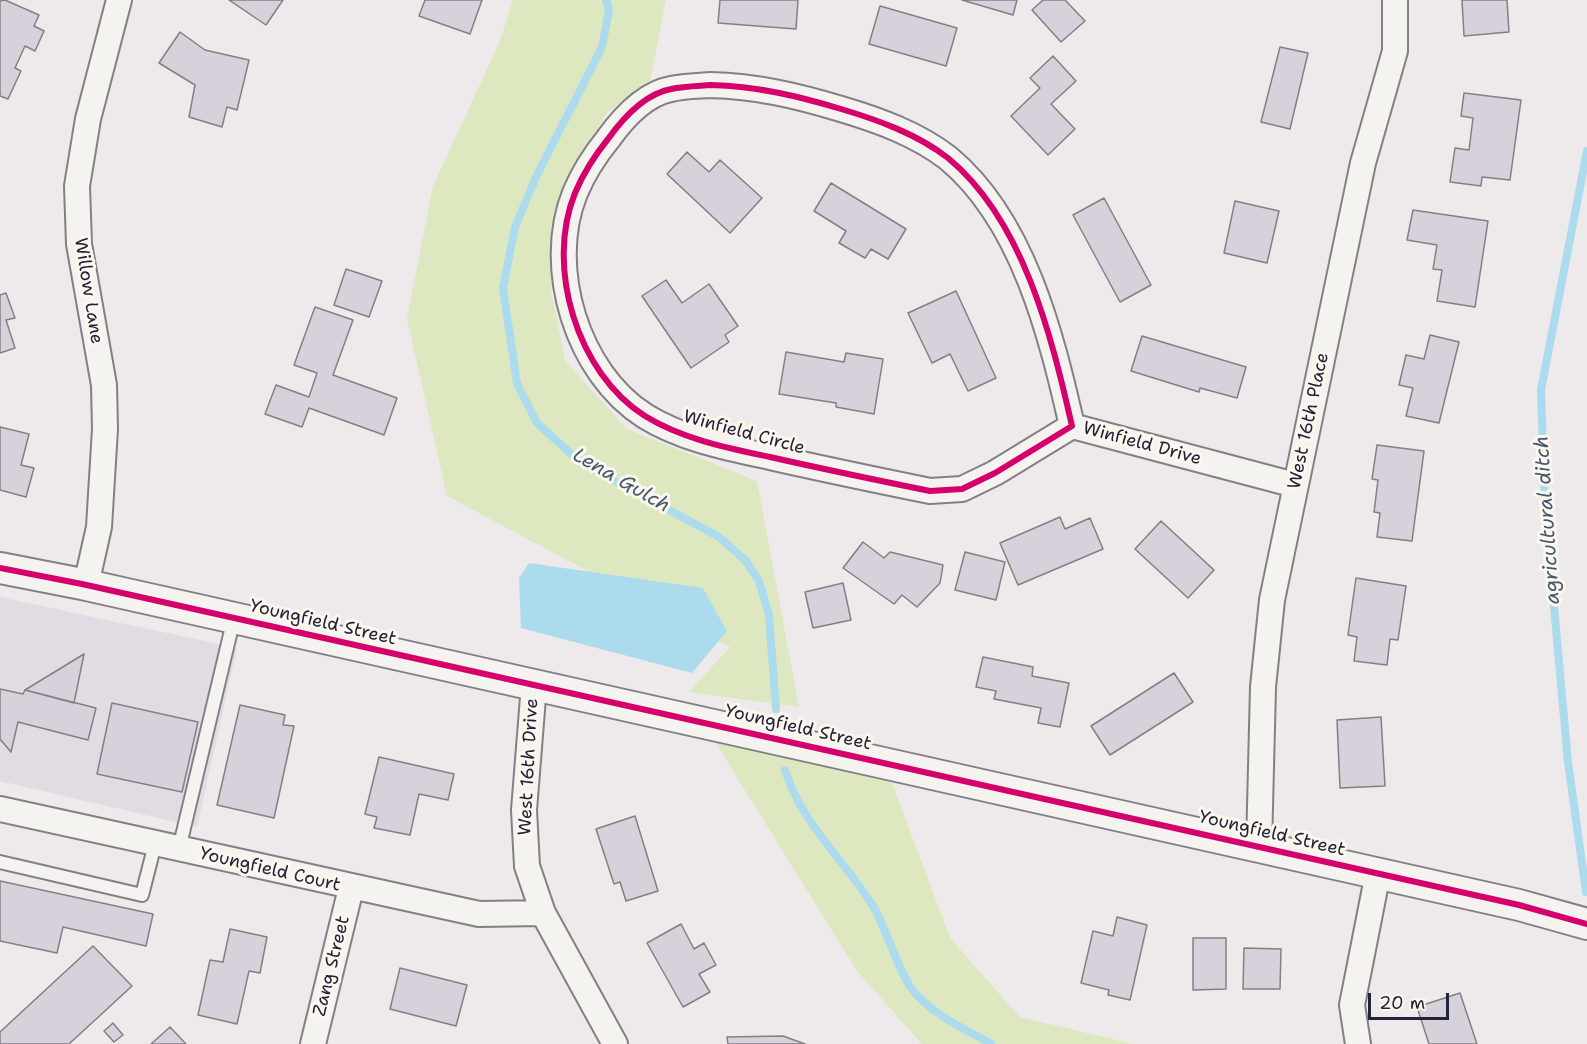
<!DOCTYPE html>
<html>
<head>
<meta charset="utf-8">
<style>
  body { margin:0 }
  #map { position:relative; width:1587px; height:1044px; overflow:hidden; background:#eee9ea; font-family:"Shantell Sans",sans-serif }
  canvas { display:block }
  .scale { position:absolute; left:1368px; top:993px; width:81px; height:27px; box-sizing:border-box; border:3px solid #22223b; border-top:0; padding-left:8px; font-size:18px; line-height:21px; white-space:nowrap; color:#22223b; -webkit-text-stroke:4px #fbf7ec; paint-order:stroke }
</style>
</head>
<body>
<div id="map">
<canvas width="1587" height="1044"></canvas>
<div class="scale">20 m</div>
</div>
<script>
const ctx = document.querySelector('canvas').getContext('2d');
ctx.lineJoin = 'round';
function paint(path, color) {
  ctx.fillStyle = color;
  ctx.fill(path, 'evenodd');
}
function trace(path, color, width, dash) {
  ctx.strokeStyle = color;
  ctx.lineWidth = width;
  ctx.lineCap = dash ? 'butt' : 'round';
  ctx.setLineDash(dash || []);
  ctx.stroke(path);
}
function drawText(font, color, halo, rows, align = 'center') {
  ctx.font = font + ' "Shantell Sans",sans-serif';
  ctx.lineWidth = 6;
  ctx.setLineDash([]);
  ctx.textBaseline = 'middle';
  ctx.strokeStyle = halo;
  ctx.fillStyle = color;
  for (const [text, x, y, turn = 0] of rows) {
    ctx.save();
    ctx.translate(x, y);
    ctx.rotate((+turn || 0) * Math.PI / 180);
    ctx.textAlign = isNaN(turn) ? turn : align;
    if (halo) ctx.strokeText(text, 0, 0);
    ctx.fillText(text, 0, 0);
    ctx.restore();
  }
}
paint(new Path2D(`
  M0,597l237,51 -40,179 -197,-46z`), '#e3dbe4');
paint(new Path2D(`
  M513,0h153l-16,81 -43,31 -42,78 -14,100 14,71 62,68 130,52 42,226 -110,-15 41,-45 -283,-151 -40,-177 26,-133 67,-145z
  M712,737l180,46 58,155 70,79 113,27h-211l-65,-73z`), '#dde8c0');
paint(new Path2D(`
  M529,563l174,25 24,43 -35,42 -171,-45 -2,-50z`), '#acdbee');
trace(new Path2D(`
  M606,0l3,10 -7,37 -66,130 -21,50 -12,61 14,96 20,39 43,39 139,75 26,23 14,21 10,34 7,94
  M785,770c16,52 57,88 86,133 16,24 27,71 44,90 20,23 50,36 76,51
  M1586,892l-18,-130 -23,-256 -4,-116 46,-239`), '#acdbee', 8);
const building = new Path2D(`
  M5,0l34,15 -5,11 10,5 -9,20 -10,-5 -10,22 6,3 -13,28 -8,-3v-95z
  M229,0h54l-17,25z
  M425,0h57l-12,34 -51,-18z
  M720,0h78l-2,29 -78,-6z
  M962,0h55l-4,15z
  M1043,0h22l20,21 -24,21 -29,-32z
  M1462,0h45l2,32 -45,4z
  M880,6l77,22 -11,38 -77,-22z
  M180,32l25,18 44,10 -12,50 -10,-3 -5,20 -33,-10 6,-32 -36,-22z
  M1280,47l28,6 -18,76 -29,-7z
  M1053,56l23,25 -25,23 24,25 -27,26 -37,-39 29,-28 -10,-10z
  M1464,93l57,7 -11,80 -28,-3 -1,9 -31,-4 5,-34 14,2 4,-32 -12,-2z
  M687,152l22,20 11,-12 42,38 -32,35 -63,-59z
  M831,183l75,46 -18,30 -17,-10 -6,9 -26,-15 7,-12 -32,-20z
  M1104,198l47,87 -31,17 -47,-87z
  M1235,201l44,10 -12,52 -43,-10z
  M1413,210l75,11 -13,86 -38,-6 5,-31 -9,-1 4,-24 -30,-5z
  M346,269l36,12 -13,36 -35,-12z
  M666,280l16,23 27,-19 29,42 -13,9 4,7 -38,26 -49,-72z
  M956,291l40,87 -28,13 -18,-37 -18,9 -24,-50z
  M6,293l9,25 -9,2 9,28 -15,5v-58z
  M315,307l38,13 -20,55 64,23 -13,37 -75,-27 -7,19 -37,-13 11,-29 33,12 8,-24 -23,-8z
  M1430,335l29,7 -20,81 -33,-7 7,-28 -14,-3 7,-30 18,4z
  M1142,336l104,31 -9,31 -37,-10 -1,4 -68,-21z
  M786,352l58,10 2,-9 37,6 -9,55 -38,-7v-4l-57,-9z
  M0,427l29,7 -8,31 13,3 -8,29 -26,-7z
  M1377,445l47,6 -12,90 -35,-4 3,-24 -6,-1 4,-32 -6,-1z
  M1060,517l5,12 25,-11 13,31 -85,36 -18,-42z
  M1161,521l53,49 -26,28 -53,-49z
  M863,542l21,16 6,-6 53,13 -3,18 -23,24 -15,-12 -8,9 -51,-36z
  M965,552l40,10 -9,38 -41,-10z
  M1356,578l50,8 -8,54 -8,-1 -3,26 -33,-4 3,-24 -9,-2z
  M843,583l8,37 -38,8 -8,-36z
  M84,654l-10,49 -49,-13z
  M983,657l50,10 -1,9 37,7 -9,44 -22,-4 3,-15 -47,-9 2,-8 -20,-4z
  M1174,673l19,29 -83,53 -19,-29z
  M0,689l23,5 2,-4 71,18 -8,32 -70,-18 -7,30 -11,-13z
  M112,703l86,19 -16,70 -85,-18z
  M240,705l45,10 -2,10 11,1 -20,92 -57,-13z
  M1381,717l4,69 -45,2 -3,-68z
  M379,757l75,17 -6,26 -29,-6 -9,41 -36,-7 3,-11 -12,-3z
  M635,816l23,75 -32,10 -6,-19 -6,2 -18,-55z
  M0,881l153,33 -7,32 -83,-19 -6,26 -57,-12z
  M1117,917l30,8 -17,75 -22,-5 1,-5 -28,-7 12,-52 20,5z
  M681,924l13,25 10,-6 12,22 -17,9 11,18 -27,15 -36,-64z
  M230,929l37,8 -7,36 -11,-2 -12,53 -39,-9 12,-55 13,2z
  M1193,938h33v51l-33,1z
  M93,946l39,40 -63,58h-69v-12z
  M1244,948l37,1 -1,40h-37z
  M400,968l67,17 -11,41 -66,-17z
  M1460,993l17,51h-48l-12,-37z
  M113,1023l10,12 -9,7 -10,-11z
  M170,1027l16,17h-35z
  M783,1036l22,8h-77l-1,-7z`);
paint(building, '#d6d1da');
trace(building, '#828085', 1.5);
const service = new Path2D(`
  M179,849l55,-231
  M0,862l142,33 13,-51`);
const minor = new Path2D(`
  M711,85c45,1 87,11 130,24 37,11 76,25 107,49 75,62 103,176 124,268l-77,47 -33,16 -32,2c-54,-11 -107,-22 -160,-34 -42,-9 -88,-18 -125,-41 -68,-43 -100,-149 -70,-223 8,-19 20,-38 33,-54 15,-21 37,-45 63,-50 13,-3 27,-3 40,-4z
  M1072,426l223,59
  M86,585l13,-58 6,-98 -1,-44 -25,-141 -2,-58 11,-67 31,-119
  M534,685l-10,125 3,56 16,47 72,131
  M0,809l479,105 64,-1
  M1259,847l4,-160 9,-87 91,-437 32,-112v-51
  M313,1044l38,-156
  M1358,1044l-6,-39 26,-132`);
const tertiary = new Path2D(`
  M0,568l82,16 1437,321 68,19`);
trace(service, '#828085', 16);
trace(minor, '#828085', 28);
trace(tertiary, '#828085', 34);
trace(service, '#f5f3f0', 12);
trace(minor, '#f5f3f0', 24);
trace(tertiary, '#f5f3f0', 30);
trace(new Path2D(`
  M711,85c45,1 87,11 130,24 37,11 76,25 107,49 75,62 103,176 124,268l-77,47 -33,16 -32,2c-54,-11 -107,-22 -160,-34 -42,-9 -88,-18 -125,-41 -68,-43 -100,-149 -70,-223 8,-19 20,-38 33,-54 15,-21 37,-45 63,-50 13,-3 27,-3 40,-4z
  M0,568l82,16 1437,321 68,19`), '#d6006c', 6);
drawText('18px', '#22223b', '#fbf7ec', [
  ["Willow Lane",88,291,81],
  ["West 16th Place",1309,421,-78],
  ["Winfield Circle",744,433,15],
  ["Winfield Drive",1142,444,15],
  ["Youngfield Street",323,623,13],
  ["Youngfield Street",798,728,13],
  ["West 16th Drive",529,767,-87],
  ["Youngfield Street",1272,834,13],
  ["Youngfield Court",270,870,13],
  ["Zang Street",332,966,-76]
]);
drawText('italic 20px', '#435871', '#fbf7ec', [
  ["Lena Gulch",621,481,30],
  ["agricultural ditch",1548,520,-94]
]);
</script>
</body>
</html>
